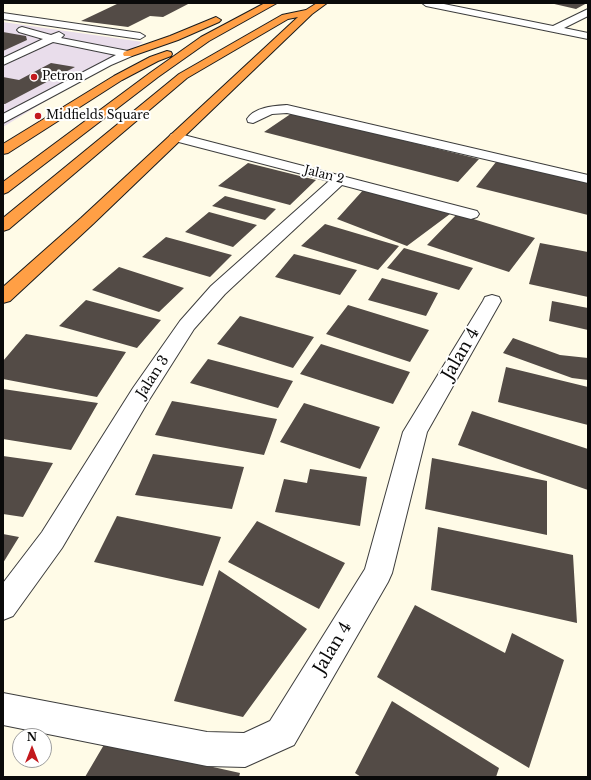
<!DOCTYPE html>
<html>
<head>
<meta charset="utf-8">
<style>
  body { margin:0 }
  #map { position:relative; width:591px; height:780px; overflow:hidden; background:#fffbe7; font-family:"Libre Baskerville",serif }
  canvas { display:block }
  .frame { position:absolute; inset:0; border:4px solid #0a0a0a; pointer-events:none }
  .north { position:absolute; left:12px; top:728px; width:40px; height:40px; box-sizing:border-box; background:#fff; border:1px solid #9d9d9d; border-radius:50%; rotate:0deg; font-size:11px; font-weight:700; line-height:16px; text-align:center; color:#0a0a0a }
  .north::after { content:''; display:block; margin:auto; width:14px; height:18px; background:#c3191d; clip-path:polygon(50% 0,100% 100%,50% 72%,0 100%) }
</style>
</head>
<body>
<div id="map">
<canvas width="591" height="780"></canvas>
<div class="frame"></div>
<div class="north">N</div>
</div>
<script>
const ctx = document.querySelector('canvas').getContext('2d');
ctx.lineJoin = 'round';
function paint(path, color) {
  ctx.fillStyle = color;
  ctx.fill(path, 'evenodd');
}
function trace(path, color, width, dash) {
  ctx.strokeStyle = color;
  ctx.lineWidth = width;
  ctx.lineCap = dash ? 'butt' : 'round';
  ctx.setLineDash(dash || []);
  ctx.stroke(path);
}
function drawText(font, color, halo, rows, align = 'center') {
  ctx.font = font + ' "Libre Baskerville",serif';
  ctx.lineWidth = 4;
  ctx.setLineDash([]);
  ctx.textBaseline = 'middle';
  ctx.strokeStyle = halo;
  ctx.fillStyle = color;
  for (const [text, x, y, turn = 0] of rows) {
    ctx.save();
    ctx.translate(x, y);
    ctx.rotate((+turn || 0) * Math.PI / 180);
    ctx.textAlign = isNaN(turn) ? turn : align;
    if (halo) ctx.strokeText(text, 0, 0);
    ctx.fillText(text, 0, 0);
    ctx.restore();
  }
}
paint(new Path2D(`
  M3,22l140,20 -140,85z`), '#e9ddeb');
paint(new Path2D(`
  M119,3h71l-27,14 -13,-1 -22,11 -47,-6z
  M550,3h37l-11,6z
  M3,32l23,4 1,4 -24,11z
  M51,63l24,4 -70,37h-2v-27l16,3z
  M292,113l187,46 -21,23 -194,-50z
  M496,162l92,21v32l-112,-28z
  M248,163l68,17 -26,25 -72,-19z
  M365,188l89,23 -47,35 -70,-27z
  M225,196l51,13 -11,11 -53,-14z
  M209,212l48,13 -24,22 -48,-15z
  M457,214l78,24 -26,34 -82,-27z
  M325,224l74,22 -21,24 -77,-24z
  M166,237l66,18 -22,22 -68,-20z
  M540,243l48,9v45l-59,-13z
  M404,248l69,20 -14,22 -72,-22z
  M294,254l63,16 -17,25 -65,-18z
  M119,267l65,21 -25,24 -67,-22z
  M382,278l56,15 -12,23 -58,-16z
  M86,300l75,20 -24,28 -78,-22z
  M552,301l36,7v22l-39,-9z
  M348,305l81,25 -19,32 -84,-28z
  M240,316l74,21 -21,31 -76,-24z
  M26,334l100,18 -29,45 -94,-18v-18z
  M513,338l47,17 28,3v22l-16,-2 -69,-25z
  M321,344l89,28 -17,32 -93,-30z
  M208,359l85,22 -15,27 -88,-25z
  M506,367l82,20v38l-90,-23z
  M3,389l95,14 -27,47 -68,-11z
  M172,401l105,18 -13,36 -109,-20z
  M304,403l76,24 -20,42 -80,-27z
  M472,411l116,38v41l-130,-45z
  M153,454l91,13 -12,42 -97,-14z
  M3,456l50,7 -30,54 -20,-3z
  M432,458l115,23v54l-122,-26z
  M310,469l57,8 -7,49 -85,-14 9,-33 23,4z
  M117,516l104,21 -18,49 -109,-24z
  M257,521l88,42 -26,46 -91,-47z
  M438,527l135,28 4,68 -146,-33z
  M3,534l16,3 -16,26z
  M219,570l88,59 -64,88 -69,-16z
  M415,605l90,48 7,-20 52,27 -35,108 -152,-91z
  M392,701l107,67 -3,9h-135l-6,-4z
  M105,743l135,30 -1,4h-154z`), '#534b46');
const street = new Path2D(`
  M422,3h17l114,23 35,-17v7l-24,12 24,5v6l-162,-33z
  M3,13l137,20 5,3 -5,3 -137,-20z
  M22,27l29,8 8,-3 5,3 -3,3 67,13 5,3 -1,2 -21,9 -108,58v-9l113,-59 -63,-13 -50,23v-7l40,-19 -24,-7 -2,-2 2,-2z
  M287,105l301,70v8l-301,-70 -15,1 -19,9 -5,-1 -1,-3c8,-12 26,-13 40,-14z
  M176,133l301,78 2,3 -2,3 -6,2 -129,-34 -117,109 -31,35 -45,71 -87,148 -49,68 -10,4v-37l39,-51 91,-144 47,-67 31,-35 118,-105 -158,-41 -2,-3 2,-3z
  M492,295l7,2 2,4 -74,131 -35,141 -4,9 -94,163 -49,22 -38,-1 -204,-41v-32l204,39 37,1 26,-12 95,-152 38,-137 80,-131 2,-4z`);
const highway = new Path2D(`
  M265,3h12l-68,38 -51,36 -150,115 -5,2v-12l147,-109 51,-36z
  M317,3h10l-15,11 -219,210 -83,77 -7,2v-16l78,-69 217,-201 -10,2 -101,59 -178,151 -6,2v-13l176,-144 103,-59 24,-5z
  M216,17l5,3 -2,2 -41,18 -46,16h-8l-1,-2 1,-2 46,-16z
  M167,51l4,1 1,2 -1,2 -13,5 -36,19 -114,73 -5,1v-10l111,-68 36,-19z`);
trace(street, '#3d3d3d', 2);
trace(highway, '#1b1b1b', 2);
paint(street, '#fff');
paint(highway, '#ff9f45');
for (const [x, y, r, color] of [
  [34,77,4,"#c3191d"],
  [38,116,4,"#c3191d"]
]) {
  const dot = new Path2D();
  dot.arc(x, y, r, 0, 2 * Math.PI);
  ctx.fillStyle = color;
  ctx.fill(dot);
  trace(dot, '#fff', 1.5);
}
drawText('12px', '#0a0a0a', '#fff', [
  ["Petron",42,77],
  ["Midfields Square",46,116]
], 'left');
drawText('12px', '#0a0a0a', '#fff', [
  ["Jalan 2",324,175,14]
]);
drawText('14px', '#0a0a0a', '#fff', [
  ["Jalan 3",153,377,-57]
]);
drawText('17px', '#0a0a0a', '#fff', [
  ["Jalan 4",461,354,-60],
  ["Jalan 4",333,648,-59]
]);
</script>
</body>
</html>
